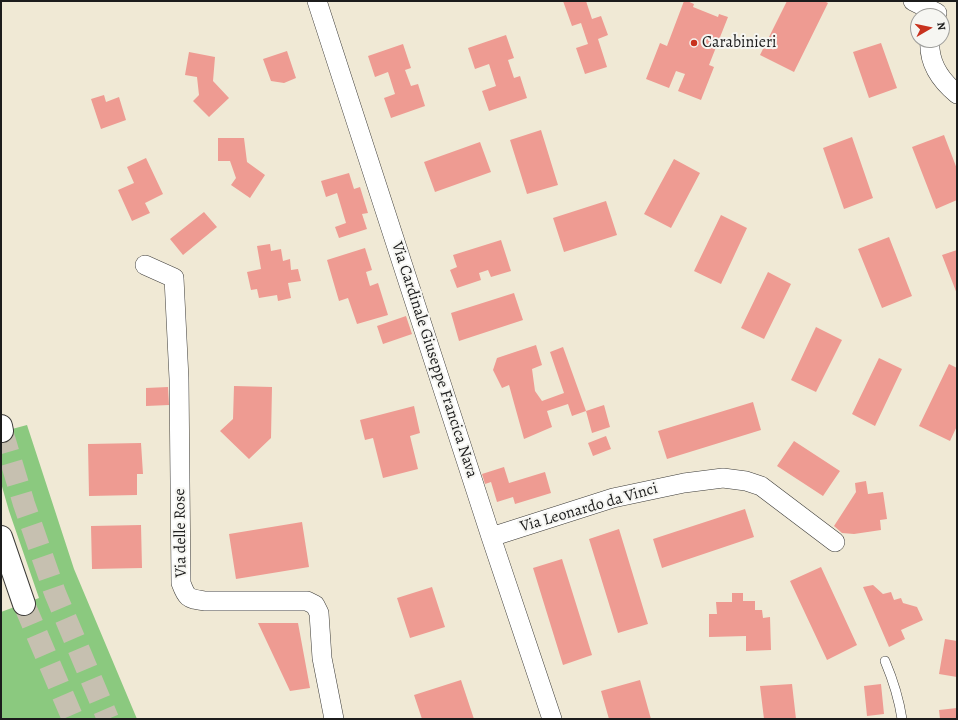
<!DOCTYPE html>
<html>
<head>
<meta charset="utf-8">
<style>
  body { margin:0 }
  #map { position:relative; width:958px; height:720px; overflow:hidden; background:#f0e9d5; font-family:Alegreya,serif }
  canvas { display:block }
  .frame { position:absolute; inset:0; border:2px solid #1c1c1c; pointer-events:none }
  .north { position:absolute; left:910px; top:8px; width:40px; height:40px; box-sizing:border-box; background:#f6f6f2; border:1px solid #9f9f9c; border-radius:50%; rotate:81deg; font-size:11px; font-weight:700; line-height:16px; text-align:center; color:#1c1c1c }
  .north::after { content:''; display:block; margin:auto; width:14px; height:18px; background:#c8321e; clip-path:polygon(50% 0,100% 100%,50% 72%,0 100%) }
</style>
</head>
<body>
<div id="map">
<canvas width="958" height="720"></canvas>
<div class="frame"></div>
<div class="north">N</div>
</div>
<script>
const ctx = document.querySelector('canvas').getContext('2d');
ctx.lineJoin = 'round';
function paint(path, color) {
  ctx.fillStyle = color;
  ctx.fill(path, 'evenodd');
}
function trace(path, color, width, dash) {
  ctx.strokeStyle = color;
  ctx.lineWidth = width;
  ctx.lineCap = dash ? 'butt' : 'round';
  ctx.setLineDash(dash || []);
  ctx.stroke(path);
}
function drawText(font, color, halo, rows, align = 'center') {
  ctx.font = font + ' Alegreya,serif';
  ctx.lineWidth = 4;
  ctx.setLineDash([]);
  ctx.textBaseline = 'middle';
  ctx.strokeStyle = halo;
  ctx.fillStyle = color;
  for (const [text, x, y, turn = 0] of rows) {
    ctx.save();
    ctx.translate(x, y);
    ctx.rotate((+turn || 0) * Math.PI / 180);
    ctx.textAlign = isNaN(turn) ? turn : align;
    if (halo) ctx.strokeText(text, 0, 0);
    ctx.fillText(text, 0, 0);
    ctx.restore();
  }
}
paint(new Path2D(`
  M27,425l47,144 63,150h-136v-107l38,-14 -30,-87 -8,-28v-51z`), '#8bc97f');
paint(new Path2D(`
  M563,1h23l6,18 9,-3 7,19 -10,4 9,28 -22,7 -9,-26 12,-4 -7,-21 -9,3z
  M684,1h3l7,3 -1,3 25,10 1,-3 9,3 -19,48 5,2 -13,33 -23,-9 7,-17 -9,-3 -7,17 -23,-9 14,-36 7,3z
  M787,1h37l4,2 -34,69 -34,-17z
  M506,35l8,23 -6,2 6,18 6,-2 7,22 -38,13 -7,-20 14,-5 -7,-22 -14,5 -7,-21z
  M881,43l16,45 -28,10 -16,-46z
  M403,44l8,24 -6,2 6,16 7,-2 7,22 -34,12 -7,-20 11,-4 -7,-22 -13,5 -7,-21z
  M287,51l9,27 -12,5 -13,-2 -8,-22z
  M189,52l26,5 -2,24 16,17 -20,19 -16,-16 6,-6 -2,-18 -12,-2z
  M104,95l2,7 13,-5 7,23 -25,9 -10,-30z
  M541,130l17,55 -31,9 -17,-54z
  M944,135l13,34v31l-21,9 -24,-62z
  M852,137l21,61 -29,11 -21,-61z
  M218,138h26l3,24 18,13 -15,23 -19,-13 5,-7 -6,-17h-12z
  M480,142l11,30 -56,20 -11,-30z
  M146,158l17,36 -18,9 5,10 -18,8 -14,-31 16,-7 -7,-16z
  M674,159l26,14 -29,55 -27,-14z
  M349,173l5,16 6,-2 8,26 -6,1 5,15 -28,9 -4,-11 11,-4 -9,-30 -11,4 -5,-16z
  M606,201l11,34 -53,17 -11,-34z
  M204,212l13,15 -34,28 -13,-16z
  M721,215l26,13 -26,56 -27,-13z
  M889,237l23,59 -30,12 -24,-59z
  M501,240l10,31 -20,6 -3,-7 -9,3 2,7 -24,8 -7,-18 7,-3 -4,-12z
  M270,244l1,7 10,-2 2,12 7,-2 1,11 7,-1 3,12 -13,2 3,15 -13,3 -1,-6 -18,3 -2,-9 -6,1 -4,-18 14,-3 -4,-23z
  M365,248l7,22 -6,2 4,14 8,-3 10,32 -31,9 -9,-26 -9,3 -12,-41z
  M957,250v44l-15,-39z
  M768,272l23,12 -27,55 -23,-11z
  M514,293l9,27 -64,21 -8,-28z
  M406,316l6,18 -29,10 -6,-18z
  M816,327l26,13 -26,52 -25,-12z
  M536,345l6,20 -10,4 3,22 7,10 22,-8 -14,-41 13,-5 23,64 -14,5 -4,-12 -21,7 5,16 -28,12 -15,-54 -7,3 -9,-18 4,-12z
  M879,358l23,11 -27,57 -23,-12z
  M949,364l8,4v58l-7,15 -31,-15z
  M234,386l38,1 -1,51 -22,21 -29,-28 13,-12z
  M168,387l1,18 -23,1v-18z
  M753,402l8,28 -94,29 -9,-28z
  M604,405l6,22 -18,6 -6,-22z
  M414,406l6,27 -10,3 8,33 -35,9 -10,-40 -8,2 -5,-20z
  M606,436l5,13 -18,7 -5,-13z
  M794,441l46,30 -17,25 -46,-30z
  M141,443l2,31h-6v21l-48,1 -1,-52z
  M504,467l5,16 36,-11 6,21 -36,11 -2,-7 -16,5 -6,-20 -6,2 -3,-10z
  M866,481l2,13 15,-2 4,27 -7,1 1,10 -27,4 -12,-1 -8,-7 22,-34 -1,-9z
  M745,509l9,28 -92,31 -9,-29z
  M302,522l7,45 -73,12 -7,-45z
  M141,525l1,43 -50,1 -1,-43z
  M619,529l29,95 -30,9 -29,-94z
  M562,559l30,96 -29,10 -30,-97z
  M821,567l36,78 -30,15 -37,-79z
  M873,585l10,9 8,-2 3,8 7,-2 2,5 14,4 6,13 -22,10 4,9 -16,8 -26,-60z
  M432,587l13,40 -35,11 -13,-40z
  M732,593h11v8h12v9h7l1,8 7,-1 1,33 -25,1v-15l-37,1v-23h8l-1,-12h16z
  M258,623h40l12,65 -20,3z
  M945,639l12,2v36l-18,-3z
  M461,680l13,39h-52l-8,-24z
  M640,680l11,39h-42l-8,-28z
  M792,684l4,35h-32l-4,-33z
  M881,684l3,30 -17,2 -3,-30z
  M957,708v11h-17l-1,-9z`), '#ee9b92');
trace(new Path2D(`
  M2,431l22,73 31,89 53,126
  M24,604l49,115`), '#c6c0b0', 22, [22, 11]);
const service = new Path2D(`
  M885,661c8,19 14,38 17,58`);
const minor = new Path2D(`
  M317,1l174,536 61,182
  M913,1l24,12
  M930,40c-2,23 10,40 27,54
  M145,265l29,13 5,101 2,204c6,16 7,15 23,18h103l8,4 4,8 3,45 12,61
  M491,537l122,-39 71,-15 39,-5 23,3 15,5 74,56`);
const motorway = new Path2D(`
  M1,426l1,5
  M1,537l23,67`);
trace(service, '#3c3b38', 10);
trace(minor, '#3c3b38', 20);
trace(motorway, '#3c3b38', 24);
trace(service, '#fff', 9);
trace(minor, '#fff', 19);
trace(motorway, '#fff', 22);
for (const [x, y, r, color] of [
  [694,43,4,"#c8321e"]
]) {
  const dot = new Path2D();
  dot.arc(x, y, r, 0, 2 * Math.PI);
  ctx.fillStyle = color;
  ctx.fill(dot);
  trace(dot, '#f6f6f2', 1.5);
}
drawText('16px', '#1c1c1c', '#f6f6f2', [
  ["Carabinieri",702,43]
], 'left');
drawText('16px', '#1c1c1c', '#f6f6f2', [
  ["Via Cardinale Giuseppe Francica Nava",434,360,72],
  ["Via Leonardo da Vinci",589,508,-16],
  ["Via delle Rose",181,533,-91]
]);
</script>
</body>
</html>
